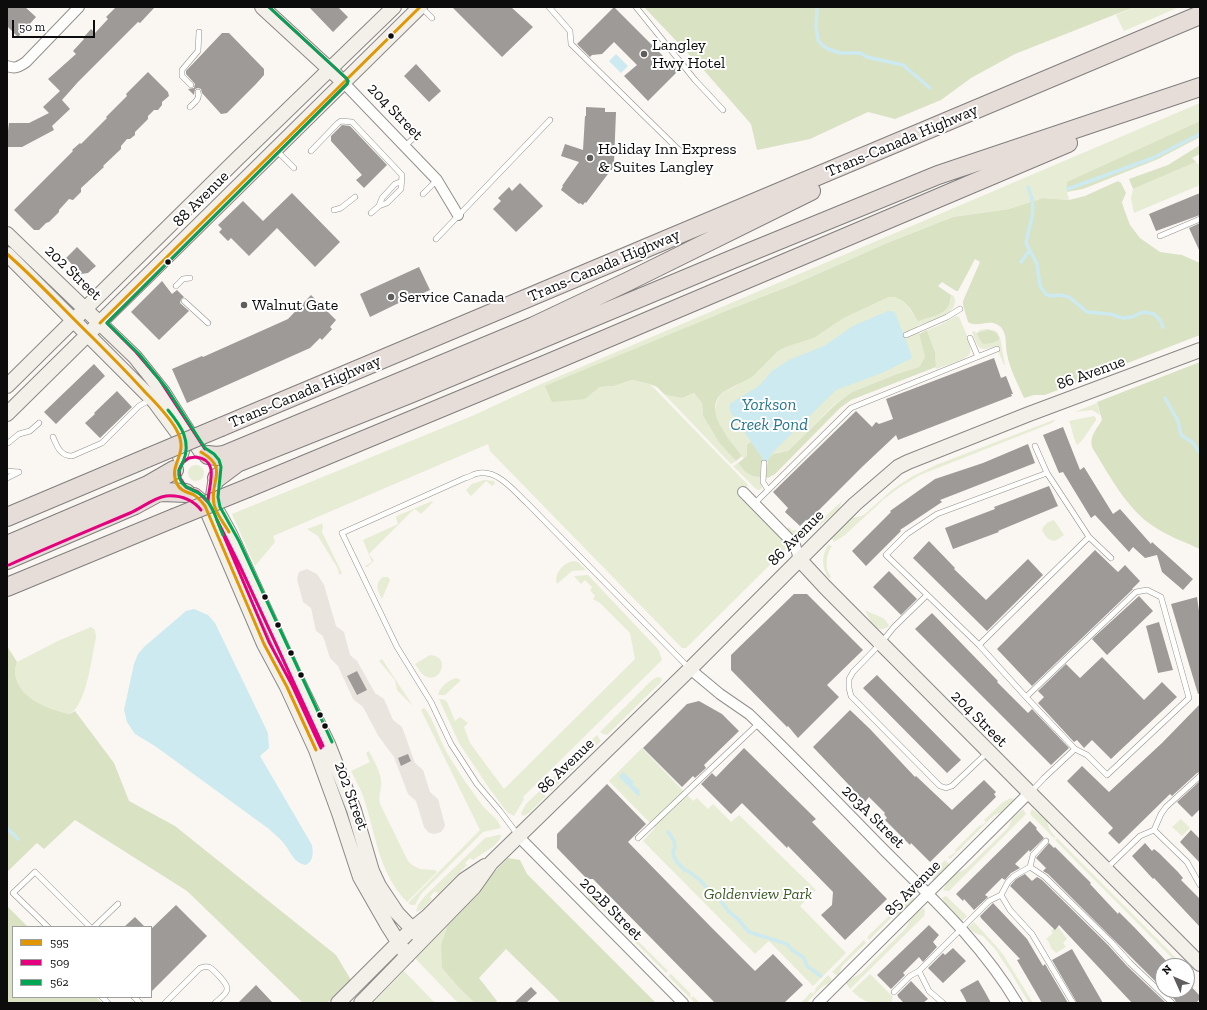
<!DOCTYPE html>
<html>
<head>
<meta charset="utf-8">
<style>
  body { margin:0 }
  #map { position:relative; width:1207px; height:1010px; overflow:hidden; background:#faf6f2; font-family:"Zilla Slab",serif }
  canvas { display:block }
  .frame { position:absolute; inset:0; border:8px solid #0c0c0c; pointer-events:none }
  .legend { position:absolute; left:12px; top:926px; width:140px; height:72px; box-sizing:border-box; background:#fff; border:1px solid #9e9e9e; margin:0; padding:5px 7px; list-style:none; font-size:12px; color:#0c0c0c }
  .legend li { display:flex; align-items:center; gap:8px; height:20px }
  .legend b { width:20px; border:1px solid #9e9e9e }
  .north { position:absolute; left:1155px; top:958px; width:40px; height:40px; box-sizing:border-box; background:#fff; border:1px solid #9e9e9e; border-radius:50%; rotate:315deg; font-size:11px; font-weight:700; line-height:16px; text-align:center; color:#0c0c0c }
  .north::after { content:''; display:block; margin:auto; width:14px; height:18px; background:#5f5e5c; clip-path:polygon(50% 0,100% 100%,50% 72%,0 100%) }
  .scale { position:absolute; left:12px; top:20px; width:83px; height:18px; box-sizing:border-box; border:2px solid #0c0c0c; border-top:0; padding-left:5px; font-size:12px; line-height:14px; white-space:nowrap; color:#0c0c0c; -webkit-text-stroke:3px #fff; paint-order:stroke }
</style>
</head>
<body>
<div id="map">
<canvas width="1207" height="1010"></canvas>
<div class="frame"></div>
<ul class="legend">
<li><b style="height:5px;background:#e09701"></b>595</li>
<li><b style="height:5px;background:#e5007d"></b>509</li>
<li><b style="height:5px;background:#00a651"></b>562</li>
</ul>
<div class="north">N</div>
<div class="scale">50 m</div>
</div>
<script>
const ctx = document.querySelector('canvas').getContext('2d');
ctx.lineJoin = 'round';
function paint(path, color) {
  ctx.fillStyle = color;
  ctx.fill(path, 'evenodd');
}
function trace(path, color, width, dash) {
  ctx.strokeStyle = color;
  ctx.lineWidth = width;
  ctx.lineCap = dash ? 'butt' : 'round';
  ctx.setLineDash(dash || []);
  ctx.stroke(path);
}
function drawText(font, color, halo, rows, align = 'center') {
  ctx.font = font + ' "Zilla Slab",serif';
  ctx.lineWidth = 4;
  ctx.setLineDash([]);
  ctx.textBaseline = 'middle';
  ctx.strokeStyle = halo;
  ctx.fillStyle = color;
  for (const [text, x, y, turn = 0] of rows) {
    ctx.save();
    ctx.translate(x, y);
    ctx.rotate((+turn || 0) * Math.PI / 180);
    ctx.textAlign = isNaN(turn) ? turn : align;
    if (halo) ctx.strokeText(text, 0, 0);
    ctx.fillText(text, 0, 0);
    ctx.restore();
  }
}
paint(new Path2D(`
  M1134,7h45l-55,24 -8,-16z
  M1200,103v18l-132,61 -1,10 2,8 -26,-2 -34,11 -56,8 -66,26 -92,41 -62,24 -112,47 -36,44 15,-12 14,-1 18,-6 18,4 98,101 -9,10 40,40 9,12 -102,101h-4l-192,-197 -2,-7 -215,92 2,6 -20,24 -23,-52 240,-98 67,-31z
  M1196,162l4,4v19l-66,28 -3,-15 2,-9z
  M951,295l3,1c7,19 -25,25 -37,30l8,31 -6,10 -22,7 -45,18 -16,11 -48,48 -10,1 -12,11 -19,-15v8l-3,3 -25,-33 -3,-8 -1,-8 2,-9 3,-6 3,-3 13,-6 42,-35 8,-4 28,-9 30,-20 45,-21c13,-1 18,9 25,18l37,-14z
  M956,316l3,1c3,7 14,30 11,36 -3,7 -26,13 -34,16l-1,-17 -8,-22 13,-5z
  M987,329l9,2 4,6 5,28h-1l-8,-19c-17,6 -18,3 -24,-14l3,-1 1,2 3,-1v-2z
  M694,393l8,10 1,13 17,28 16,17 -5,3 -66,-69 17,3z
  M1097,403l3,12 -8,-5 -17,2z
  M1094,416l2,2v2c-5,7 -13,21 -19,25 -3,-4 -5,-18 -8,-24z
  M1056,419l-4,4 -132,52 -20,12 -16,12 -39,36 -11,7 -2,-4 19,-20 11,-2 4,-3 27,-24 20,-13 23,-11z
  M738,463c6,8 11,14 22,14l2,11 -3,2 -3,-1 -23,-23z
  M188 473a8 8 0 1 1 16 0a8 8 0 1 1-16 0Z
  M484,480l10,1 1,3 -3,2 -6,-5 -15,15 -5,-6 6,-6z
  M432,501l1,1 -12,12 -6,-5 -4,3 -42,42 5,7 -7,6 -2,-1 7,-4 -9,-22 35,-16 -2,-6 1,-2z
  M842,501l-4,9 -19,16 -3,-1z
  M1054,520l10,15 -9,6c-7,-1 -10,-5 -13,-11 2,-6 6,-8 12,-10z
  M321,522l2,4 -1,6 20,41 -3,2 -1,-6 -20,-33 -11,-7 14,-5z
  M789,527l3,3 17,1 5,-4v3c-11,7 -17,9 -27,-1z
  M828,545l4,1c-6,9 -8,21 -1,31l-3,1c-6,-12 -7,-21 0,-33z
  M574,561l4,1 8,8 -14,1 -15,13c-4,-10 7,-22 17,-23z
  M588,575l68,72 3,4 3,9 -139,137 1,2 -10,17 -7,-4 -18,-24 -30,-45 -20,-44 6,1 2,2 8,19 5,-4 8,6 -4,4 6,16 34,46 131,-130 -5,-26 -30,-30 -7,-4 2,-3 -5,-6 2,-3 -7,-7 -4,4 -7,-8z
  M383,577h5l2,3 -8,19c-4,-8 -8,-15 1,-22z
  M865,610c8,5 21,6 24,16 -14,10 -19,-7 -24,-16z
  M91,627l4,3 1,8c-5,21 -9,65 -26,76 -21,-4 -54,-17 -55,-42 0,-3 1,-7 2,-10l43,-22z
  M430,655c22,1 10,30 -5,21 -4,-2 -7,-8 -10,-12z
  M382,659l31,47 -16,-16 -2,-10 -16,-19z
  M657,677l5,1 -1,4 -54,53 -4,-1 -3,-2 52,-52z
  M456,678l5,2 -16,15h-7c2,-8 10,-15 18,-17z
  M424,708c7,5 18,38 25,48 10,17 21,33 33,49 5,7 17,14 19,23l-18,4 -62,62 -6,11h-4l-3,-2 72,-73 -59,-120z
  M597,735l4,6 -50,50 -3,-2 -6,5 4,2 -17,17 -6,3 -2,-3 5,-9z
  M642,748l51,53 4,-3 11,11 5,-5 18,18 8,-7 77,75 -16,16 46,47 -33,33 -44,-45 -14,13 -112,-113 12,-13 -46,-47z
  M369,751c4,8 14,25 12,34 0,7 -3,11 -1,19l28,57 4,4 8,4 15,1 2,2 -30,30c-29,-30 -31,-68 -44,-106 -3,-8 -8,-17 -12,-25l19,-9 -4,-9z
  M1011,798l3,1 -9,12 -11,4 -44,44 -2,-2 8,-5 -1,-2 25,-25 1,1 5,-4 -2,-2 19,-18z
  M1023,809l3,5 -77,77h-2l-4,-1 3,-6 10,-11 10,-4 42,-41 4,-9z
  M1032,809l14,11 5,12 133,134h-4l-125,-126 2,-2 -2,-1 -1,1 -24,-24z
  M1181,819l9,9 -8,8 -10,-9z
  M498,835h3l-1,4 -6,7 -21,14 -3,-2 -5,5 2,2 -29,29 -2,-3 -3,2 -3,4 2,2 -9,10 -7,3 2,-7 7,-9 57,-55 3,-3z
  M945,860l4,4 -2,4 -14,12 -1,-3 4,-8z
  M591,893l32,32 -1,1 3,4 1,-1 5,4 -3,2 -27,-27 -10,-4 -4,-4z
  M946,896l21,20 -5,5 -17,-18 -3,-5z
  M911,897l3,1 -1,2 -11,13 -9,3 -24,24 -2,-3 25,-24 1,1 3,-3 -1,-2 8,-7z
  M924,908l1,3 -1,5 -74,73 -4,-6 4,-4 10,-5 46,-46c4,-8 9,-16 18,-20z
  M451,916l-9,52 17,20 16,15h-17l-44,-46z
  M974,922l23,25 7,9 29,47h-4l-18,-30 -16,-24 -12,-13 -8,-3 -7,-6z
  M1057,925l10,14 -4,4 3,4 -10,6 -5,-5 -2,-6 -3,-3 7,-6 -2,-2z
  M633,936l35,35 -2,2 -35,-35z
  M864,940l2,3 -24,23 -4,10 -6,-4z
  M404,971l29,30 3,2h-63z
  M671,974l20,20 -1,2 1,2 2,-2 7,7h-5l-27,-27z
  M870,974l23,23 -2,6c-20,0 -24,2 -39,-12z
  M828,975l3,3 1,4 -9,4 -17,17h-5l10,-11 2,2 3,-4 -1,-1z`), '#e7ecd4');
paint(new Path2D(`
  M644,7h490l-119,47 -44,24 -30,22 -46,19 -27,-7 -58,27 -53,11 -6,-26 -50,-57z
  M1200,121v16l-42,22 -75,30 -16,3v-10z
  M1200,145v9l-8,4 4,4 -63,27 -4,-10 39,-14z
  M1118,181l3,2 5,10 -4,9 2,7 6,16 10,13 20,14 22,3 18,8v72l-155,60h-11l-10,3c-6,-14 -14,-28 -17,-44 -2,-9 1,-23 -9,-29 -9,-6 -21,3 -30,-3l-5,-17v-4l17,-39 -5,-3 -17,32h-2l-14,-9 -4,4 13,9c-1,21 -17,20 -33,26 -7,-12 -15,-25 -29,-24l-45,21 -30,20 -28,9 -8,4 -26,26 -29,15c-22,19 8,48 19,64l-6,5 -16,-17 -17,-28 -1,-13 -8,-10 -12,5 -17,-3 -8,-8 -7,-3 -18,-4 -18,6 -14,1 -15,12 -33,3 -7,-16 188,-78 62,-24 92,-41 66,-26 56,-8 34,-11 26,2 16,-4z
  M927,330l8,22 1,15 -85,33 -11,8 -65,66 -7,4 -2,-1c2,-20 0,-23 22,-26l49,-48 15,-11 45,-18 22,-7 6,-10 -6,-23z
  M988,330c6,1 11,3 11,10l-7,3 -9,1 -3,-4 -3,-7z
  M1200,362v187c-15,-7 -33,-13 -47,-23 -27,-18 -43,-50 -60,-77 -5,-11 3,-19 9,-29l-5,-18z
  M751,442l10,14 2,6h-2l-1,15c-11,0 -16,-6 -22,-14l9,-7v-11z
  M7,646l10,16c-1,3 -2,7 -2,10 1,25 34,38 55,42l5,-3 39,52 15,38 46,25 161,129 15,25 -24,23h-24l-116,-112 -112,-71 -31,29 -7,-6 -30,29z
  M508,858l12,2 7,14 129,129h-95l-55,-54 -27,29 18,23 -2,2h-20l-16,-15 -17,-20 -1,-23 10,-29z
  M7,906l21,21h-15v70h83l6,6h-95z`), '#dae2c4');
paint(new Path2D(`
  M307,569l10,5 7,11 12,41 8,6 6,23 7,6 18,32 9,6 9,21 9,7 13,36 8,7 7,22 8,7 7,26 -1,3 -3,4 -6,2 -6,-1 -5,-6 -8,-26 -8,-7 -14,-37 -15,-20 -16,-30 -10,-8 -15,-33 -8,-8 -7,-22 -7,-5 -5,-23 -8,-6 -6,-23 2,-7z`), '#e9e4de');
paint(new Path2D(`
  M616,54l12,12 -7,7 -12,-12z
  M888,311h5l3,4 15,39 1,4 -30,15 -46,17 -62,61 -8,12 -3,-1 -2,-6 -30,-43 -2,-6 2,-4 28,-17 13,-15 17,-11 35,-14 29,-20z
  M194,609l14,6 7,8 53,110 1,15 -9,8 52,89c1,9 2,15 -6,20 -12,-2 -14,-11 -21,-20 -4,-6 -11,-11 -16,-16l-114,-83 -20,-12 -8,-12 -3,-12 10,-46 4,-10 6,-7 42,-36z
  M623,772l11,10 -2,2 8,7 -1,2 1,2 -2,1 -19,-19z`), '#cceaef');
trace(new Path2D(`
  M817,7l-1,20 2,13 4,5 6,4 12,4h20l7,4 36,8 27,23
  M1028,187c10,24 2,33 -2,56l11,21 3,22 6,8 4,2 10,-1 9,2 18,15 23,2 13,4 9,-1 11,-5 11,2 6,6 3,7
  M1068,189l85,-31 47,-24
  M1021,262l8,-11
  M1165,398l13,23 3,14 11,7 8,11
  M7,828l11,11
  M668,832l6,9 1,6 -2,5 1,5 3,5 8,8 6,3 10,8 9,11 6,2 13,18 9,7 11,13 38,12 5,6 12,8 3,8 14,10`), '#cceaef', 3.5);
paint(new Path2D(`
  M7,7h18l11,10 -18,20 -11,-11z
  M116,7h39l-15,16 -2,-1 -60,60 -16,18 8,9 -18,17 2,4 -32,17h-15v-16h1l1,-8h20l20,-10 -6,-6 17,-16 -12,-12 28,-25 -3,-3 11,-12 -1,-1 8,-9 4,4 13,-14 -2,-2z
  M309,7h29l10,10 -15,15z
  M452,7h59l22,20 -31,30z
  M614,7l64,64 -30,30 -24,-25 13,-11 -23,-23 -12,12 -10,1 -2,2 -13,-13z
  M222,33h7l35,36v6l-8,9 -29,29 -6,1 -19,-21 -1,-4 -3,-1 -3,1 -1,6 -6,-6 6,-1 1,-4 -9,-10v-3z
  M416,64l25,27 -12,11 -25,-26z
  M148,72l20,20 1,4 -7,6v3l-4,5h-4l-6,6v3l-13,13v3l-5,4h-3l-6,7v3l-18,17 1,1 -23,21v4l-8,8 -4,-1 -10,11v2l-10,10 -3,1 -7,7h-5l-20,-20 59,-59 -1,-1 8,-7 1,1 26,-26 -1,-1 21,-21 -1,-2z
  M586,107l19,1v4h11l-2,50 -2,8h-1l-25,33 -1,-1 -2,3 -3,-2 -1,1 -18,-14 2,-4h-1l17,-24 -18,-6 4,-12 18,6 2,-34h1z
  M342,125l8,1 37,39 -23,23 -8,-8 6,-5 -31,-34v-5z
  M520,183l23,23 -27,26 -23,-23 8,-8 -3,-3 11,-11 3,4z
  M292,193l48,49 -25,25 -38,-39 -28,28 -18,-18 -3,3 -9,-9 3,-3 -4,-4 25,-24 20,20z
  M1200,193v22l-44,16 -7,-17z
  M1200,223v29l-11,-24z
  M77,247l19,19 -8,7 -7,1 -15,-16z
  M419,267l11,23 -18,8 -1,-1 -41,20 -10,-23z
  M162,281l10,13 5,-4 7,7 -3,2 -1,4 9,8 -30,29 -28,-28z
  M311,295l25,25 -6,7 2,2 -10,11 -2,-2 -10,10 -123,55 -15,-34 30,-13 1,1 85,-38z
  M994,358l7,20 5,-2 7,18h-2l1,2 -114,44 -2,-5 -34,32 -54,54 -2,-1 -6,6 -15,-14 3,-4 -15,-16 83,-81 16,16 4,-5 3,2 14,-5 -7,-20z
  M94,364l11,12 -49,48 -12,-12z
  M117,391l15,16 -32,31 -15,-15 10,-9 -1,-1z
  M1063,427l17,43 4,-3 29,47 7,-5 31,35 1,-2 41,37 -10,11 -21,-18 -5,-17 -12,3 -12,-11 -4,5 -34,-37 -4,3 -28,-46 -4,1 -16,-38z
  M1028,444l7,19 -95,37 2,2 -42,28 1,1 -35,35 -14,-15 39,-39 -1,-1 45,-32 48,-16z
  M1049,486l9,20 -60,25 1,1 -46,17 -8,-21 50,-19 -1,-2z
  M929,541l26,27 -1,1 32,31 42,-41 15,16 -56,56 -74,-73z
  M1095,550l23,22 7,-7 15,16 -8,8h1l-101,97 -35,-37z
  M889,571l28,28 -16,16 -28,-28z
  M794,594h13l56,56 -36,35 12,12 -41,41 -10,-12 -1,1 -56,-57v-15z
  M1139,596l14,15 -46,44 -15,-16z
  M1197,597l3,21v75l-2,1 -27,-90z
  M932,613l66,68 -1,1 31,31 4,-4 37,39 -18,17 -136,-136z
  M1159,622l14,48 -15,3 -12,-47z
  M1102,657l42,43 18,-18 15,15 -66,62 -19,-19 -8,8 -7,-8 -3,2 -36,-39 6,-6 -6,-6 28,-27 14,14z
  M357,671l10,19 -10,5 -10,-19z
  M877,675l84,85 -14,13 -84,-85z
  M699,701l23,13 17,17 -35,34 2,3 -11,10 -2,-2 -11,11 -39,-39 44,-44z
  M1200,704v68l-3,1 -25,23 -2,-2 -51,50 -11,-11 5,-5 -46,-47 15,-15 27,26 53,-49z
  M850,710l20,19 45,48 1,-1 36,34 32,-30 12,12 -2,2 2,3 -66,65 -19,-19 -1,2 -25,-25 2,-2 -3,-4 1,-1 -16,-16 -4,5 -52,-55z
  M744,748l72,71 -4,3 75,77 -42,41 -24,-25 11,-10 1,-13 -45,-46 -1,2 -45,-45 -11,11 -30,-30 11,-11 4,4z
  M408,754l3,7 -10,5 -3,-8z
  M1200,781v28l-8,8 -15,-15z
  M607,784l39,40 -18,18 82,84 45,45 18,-17 30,31 -19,18h-69l-122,-124h-6l-30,-31v-14z
  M1030,821l7,7 -1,1 8,9 -14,14 -1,-2 -14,14 5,4 -9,5 -6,7 -3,-2 -17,17 3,2 -14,13 -10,-11 -1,2 -7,-7z
  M1191,830l9,9v24l-20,-21z
  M1049,843l5,5 1,-1 36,36 -1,1 28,30 1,-2 15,15 37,39h-8v23l-115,-115 -5,-3 3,-3 -10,-10z
  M1145,843l7,8 2,-2 5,4 19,19 5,6 -2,2 19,19v28l-46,-49 -1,1 -21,-23z
  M1025,874l7,7 5,-4 5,3 66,65 19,21 39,37h-34l-73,-78 -4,5 -45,-44 6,-7z
  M993,903l34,36 16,27 2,-2 23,39h-26l-25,-43 3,-1 -39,-41 -1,-2z
  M176,905l31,31 -56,56v-63z
  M135,917l10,10h-21z
  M929,925l10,10 -6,7 4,5 -14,15 -4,-5 -16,16 2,2 -14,14 -14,-14z
  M953,948l13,13 -23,22 -15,-15 15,-15 2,2z
  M1072,949l20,35 11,19h-26l-25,-43z
  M978,980l7,12 6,11h-24l-4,-8 -3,-5z
  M911,981l17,18 -5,4h-19l-6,-6v-1l-1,-1z
  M1187,982l13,14v3l-4,4h-20l-1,-3 -11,-10h23z
  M256,985l17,18h-35z
  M531,987l6,6 -11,10h-12z`), '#9d9a97');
const lane = new Path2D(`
  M421,7l11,11
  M549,7l21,24 1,13 110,108
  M636,7l59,73 28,30
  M191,85l-9,-9v-6l16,-19 1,-19
  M190,107c5,-5 10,-8 8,-15
  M405,146l12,-11
  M276,150l18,18
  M311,151l27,-28 3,-2 11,1 50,53 -1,14 -14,14 -8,3
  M423,194l14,-14
  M334,210l7,-2 14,-11
  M371,213l8,-7 3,-8 13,-14 7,-3
  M1160,236l40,-17
  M436,239l114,-119
  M176,286l7,-7 7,-1
  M184,301l24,22
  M906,335l41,-18 13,-8
  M970,338l8,19
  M53,437c4,9 7,19 19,19l30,-13 37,-37 7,-4 5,-1
  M8,443l11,-9 11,-3 9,-8
  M1035,446l12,27
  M764,463l-1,19 5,8
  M7,471l11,1
  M7,478l12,-6
  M755,503l96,-95 146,-59
  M1089,537l22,21
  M1147,590l14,7 28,101 -82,77 -20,-20 -12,-6 -49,-52 110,-105z
  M927,595l-33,32 -13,16 -28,29 -4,7v9l2,8 89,90 6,2 6,-2 36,-34
  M979,645l110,-108 -42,-64 -110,41 -30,20 -21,21 93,90 47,52
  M1030,793l14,-15 31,-29
  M1154,830l33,32 13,23
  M518,835l-18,-24 -23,-27 -26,-40 -20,-42 -34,-55 -55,-114 123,-55c5,-1 10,-5 15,-5 19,-2 35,19 47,30l162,165
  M638,838l121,-115
  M1030,867l3,-12 13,-14
  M1106,869l34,-33 14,-6 7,-16 5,-7 34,-31
  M1001,895l9,15 22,24 41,69
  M48,927l-35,-34 22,-21 55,55
  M94,927l24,-23
  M894,992l16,-16 9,-5
  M102,997l6,6
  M134,997l6,6
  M165,1003l35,-35c3,-1 6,-2 9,-1 5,3 19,17 18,22 0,5 -8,10 -12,14
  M943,1003l-14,-12 -10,-20 70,-70 12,-6 7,-13 6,-6 16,-9 15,10 66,65 19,21 42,40`);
const street = new Path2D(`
  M7,66c8,3 12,1 19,-4l53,-55
  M343,82l94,98 21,35
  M743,492l52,53 4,14
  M690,669l30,25 29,20c46,44 90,90 135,136 48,48 98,94 133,153
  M518,836l165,167
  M818,1003l211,-210`);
const secondary = new Path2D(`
  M262,7l75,69
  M7,234l128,123 28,35 38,60
  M7,254l147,147 26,35 3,12 -3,9
  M7,386l232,-229 155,-150
  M7,414l413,-407
  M215,483l-2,13 1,9 16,29 64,140 34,70 26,66 18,61 7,15 18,27 25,26
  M194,495l6,5 5,6 59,138 23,43 29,63 23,63 21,64 28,49 19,30
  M799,559l26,28 375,377
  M338,1003l74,-74 16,-13 36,-36 21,-14
  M361,1003l113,-116 17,-24 199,-194 165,-165 43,-37 10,-5 121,-48 171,-64`);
const highway = new Path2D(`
  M221,427l979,-412
  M208,455l9,1 7,-1 310,-129 95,-45 182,-90
  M217,478l20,-15 173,-69 323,-135 205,-84 262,-88
  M248,488l301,-125 519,-220
  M7,517l140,-59
  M7,545l141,-60 26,-15
  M7,560l128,-55 22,-12 6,-1 23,1
  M7,587l167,-69`);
trace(lane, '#939190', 6);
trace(street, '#939190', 12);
trace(secondary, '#8a8886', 16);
trace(highway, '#807f7d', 20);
trace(lane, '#fefefd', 5);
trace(street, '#fefefd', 10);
trace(secondary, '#f3f0ea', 14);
trace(highway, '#e6dcd8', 18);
const highwayBridge = new Path2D(`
  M147,458l74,-31
  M174,518l74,-30`);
trace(highwayBridge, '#807f7d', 20, []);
trace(highwayBridge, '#e6dcd8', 18);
trace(new Path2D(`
  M7,254c30,26 57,56 85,83 18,18 36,36 53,55 11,11 23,23 31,37 15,26 -9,34 1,55 4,8 11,8 17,11 5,3 8,7 11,11l59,138 23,43 29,63
  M100,323l320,-316
  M201,452c29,17 8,28 13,52 2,10 10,19 15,28`), '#e09701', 3);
trace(new Path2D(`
  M205,449l-46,-70 -23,-27 -29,-29 240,-239 1,-3 -2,-3 -77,-71
  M196,457c25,3 12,29 12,45l-10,-10 -12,-5 -6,-9 -1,-8 4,-8 6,-4z
  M9,565c40,-18 81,-35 121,-52 12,-5 23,-15 36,-17 14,-1 26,3 35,14
  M321,748l-29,-63 -23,-43 -52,-122 22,44 84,182`), '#e5007d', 3);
trace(new Path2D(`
  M269,7l77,71 2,3 -1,3 -240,239 32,31 28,35 38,59 9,6 5,6 2,7 -3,30 2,10 19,34 93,201
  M168,410c13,16 24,31 15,52 -3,6 -6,11 -3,17 3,10 17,11 24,18 10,10 13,25 19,38`), '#00a651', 3);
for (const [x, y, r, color] of [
  [391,36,3.5,"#0c0c0c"],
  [644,54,4,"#5f5e5c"],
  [590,158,4,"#5f5e5c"],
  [168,262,3.5,"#0c0c0c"],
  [391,297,4,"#5f5e5c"],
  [244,305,4,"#5f5e5c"],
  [265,597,3.5,"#0c0c0c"],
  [278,625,3.5,"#0c0c0c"],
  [291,653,3.5,"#0c0c0c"],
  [301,675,3.5,"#0c0c0c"],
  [320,715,3.5,"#0c0c0c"],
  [325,726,3.5,"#0c0c0c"]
]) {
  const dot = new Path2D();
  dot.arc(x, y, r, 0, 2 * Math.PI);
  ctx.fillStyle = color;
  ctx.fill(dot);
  trace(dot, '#fff', 1.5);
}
drawText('16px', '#0c0c0c', '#fff', [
  ["Langley",652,45],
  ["Hwy Hotel",652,63],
  ["Holiday Inn Express",598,149],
  ["& Suites Langley",598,167],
  ["Service Canada",399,297],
  ["Walnut Gate",252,305]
], 'left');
drawText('16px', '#0c0c0c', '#fff', [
  ["204 Street",395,112,46],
  ["Trans-Canada Highway",902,141,-23],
  ["88 Avenue",201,199,-45],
  ["Trans-Canada Highway",604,266,-23],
  ["202 Street",73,273,44],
  ["86 Avenue",1091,373,-20],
  ["Trans-Canada Highway",305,392,-23],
  ["86 Avenue",796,538,-45],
  ["204 Street",979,719,45],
  ["86 Avenue",566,766,-44],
  ["202 Street",351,796,70],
  ["203A Street",873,817,45],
  ["85 Avenue",913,888,-45],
  ["202B Street",611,909,45]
]);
drawText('italic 16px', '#3c5b26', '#fff', [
  ["Goldenview Park",758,894]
]);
drawText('italic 17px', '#26768d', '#fff', [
  ["Yorkson",769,405],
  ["Creek Pond",769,425]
]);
</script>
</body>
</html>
